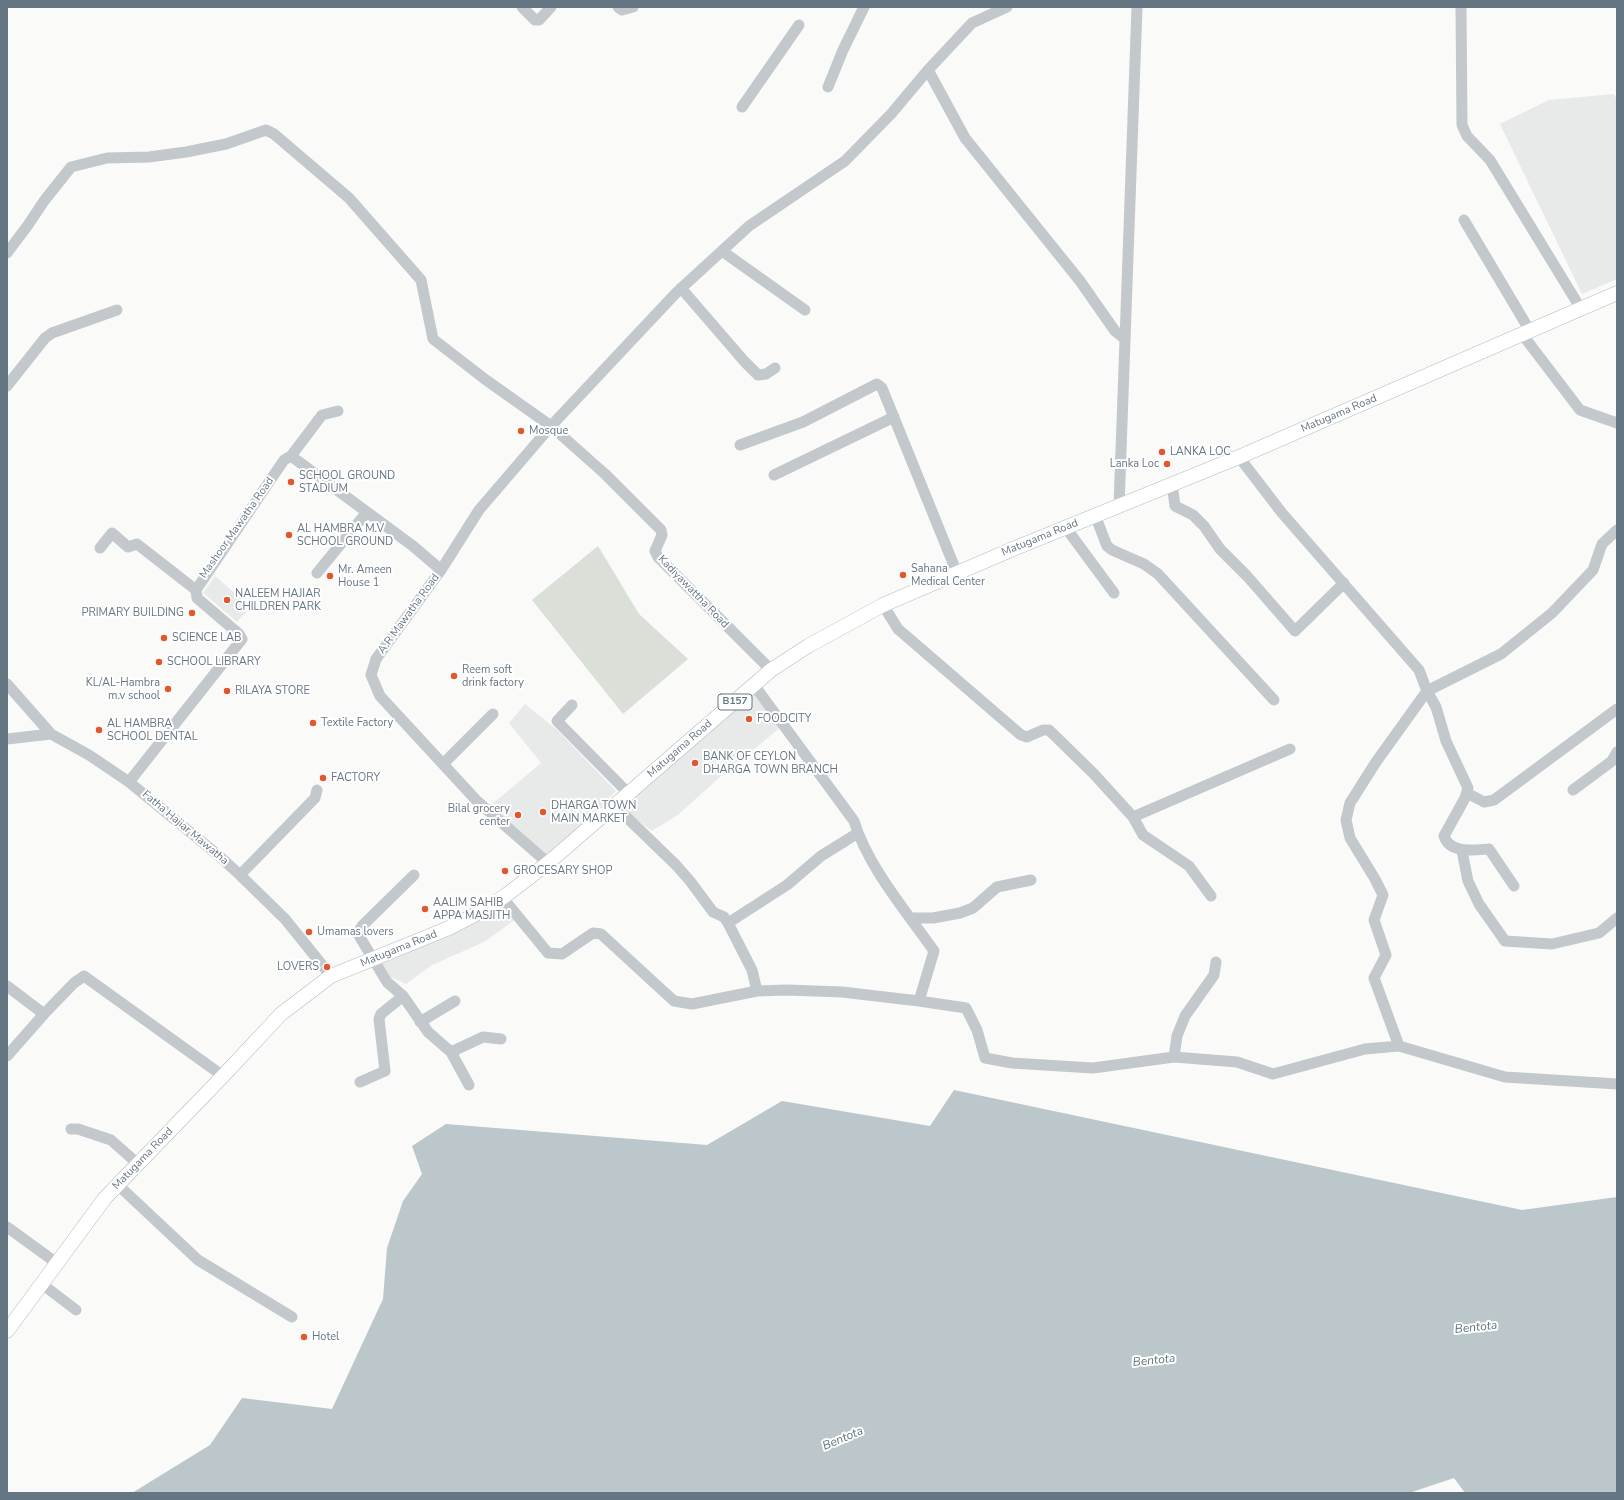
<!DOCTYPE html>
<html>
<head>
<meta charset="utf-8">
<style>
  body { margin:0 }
  #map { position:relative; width:1624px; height:1500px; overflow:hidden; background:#fafaf8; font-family:"Nunito Sans",sans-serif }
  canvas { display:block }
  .frame { position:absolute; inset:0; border:8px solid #657683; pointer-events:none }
</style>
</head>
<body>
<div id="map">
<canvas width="1624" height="1500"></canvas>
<div class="frame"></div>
</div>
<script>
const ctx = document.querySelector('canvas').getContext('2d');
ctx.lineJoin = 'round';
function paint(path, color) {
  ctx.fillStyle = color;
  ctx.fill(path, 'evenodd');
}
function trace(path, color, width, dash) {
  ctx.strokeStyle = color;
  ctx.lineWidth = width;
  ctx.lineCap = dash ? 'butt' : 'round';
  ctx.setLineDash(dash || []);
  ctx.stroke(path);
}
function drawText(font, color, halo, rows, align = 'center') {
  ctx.font = font + ' "Nunito Sans",sans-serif';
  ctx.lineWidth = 4;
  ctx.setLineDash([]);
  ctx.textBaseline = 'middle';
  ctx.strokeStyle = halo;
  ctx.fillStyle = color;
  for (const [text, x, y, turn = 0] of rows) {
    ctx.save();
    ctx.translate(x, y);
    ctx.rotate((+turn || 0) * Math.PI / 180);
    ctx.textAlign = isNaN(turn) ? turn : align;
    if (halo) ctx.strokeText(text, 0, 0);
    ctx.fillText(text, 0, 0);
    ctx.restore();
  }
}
paint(new Path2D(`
  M1614,94l3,6v179l-35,15 -82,-170 49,-24z
  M215,576l36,31 -14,15 -34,-29z
  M752,690l29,37 -61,50 -41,37 -27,17 -31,-23z
  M525,704l31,25 60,62 -68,68 -58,-53 51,-43 -32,-40z
  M501,901l15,18 -32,23 -52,23 -26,19 -15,-7 -6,1 -9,-18z`), '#e8e9e9');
paint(new Path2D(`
  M598,546l41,68 49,45 -65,55 -91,-114z`), '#dadfd7');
paint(new Path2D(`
  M954,1090l568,120 95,-13v296h-152l-11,-15 -45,15h-1277l78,-48 32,-47 90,11 51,-110 4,-51 16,-47 19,-27 -10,-28 34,-22 261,21 75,-44 148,25z`), '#bbc7cb');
const major = new Path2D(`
  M7,1331l98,-133 118,-122 58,-62 50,-38 118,-48 31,-16 25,-16 43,-33 223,-193 37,-24 75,-41 130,-56 226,-92 378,-164`);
trace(major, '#b5babe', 15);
trace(new Path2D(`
  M522,7l13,13h4l12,-13
  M618,7l4,3 11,-3
  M1461,7l1,118 5,11 23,24 91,149
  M928,70l37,68 115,143 35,50 10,8
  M828,87l15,-37 21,-43
  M742,107l57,-82
  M1464,220l66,111
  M722,251l83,59
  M7,253l21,-28 16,-24 27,-34 36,-9 42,-1 37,-5 40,-8 40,-14 8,4 75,64 72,82 12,59 53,41 65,46 54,48 56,56 1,5 -7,16 3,6 113,113
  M681,288l63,73 14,14 8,-1 9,-6
  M1522,334l58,76 37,13
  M7,386l38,-48 7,-5 65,-23
  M740,445l63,-23 74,-38 5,4 75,185
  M291,456l31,-41 16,-4
  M1239,457l43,56 137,157 8,21 -51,71 -26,41 -4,17 4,18 25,41 8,16 -9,25 12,35 -12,23 25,68
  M774,475l120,-58
  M1172,484l3,22 18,9 11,11 16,23 27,27 48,55 49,-48
  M1119,506l18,-499
  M1095,515l12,31 5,4 32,14 14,10 116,126
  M1066,528l48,65
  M100,548l12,-15 16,14 9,-3 59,46
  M317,573l50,-61
  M883,605l15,24 123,106 6,2 16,-7h6l45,44 39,43 10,18 46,31 22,30
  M7,684l44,50
  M572,705l-15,16 72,73
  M7,739l44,-5 38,21 40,27 89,73 22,20 45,44 46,57
  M443,764l50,-50
  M129,782l113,-143 -3,-5 -42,-36 -1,-8 88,-130 7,-4 122,90 28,24
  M1573,790l39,-29 5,-9
  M1467,793l17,9 10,-2 123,-91
  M615,806l61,59 14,16 23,31 11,5 4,6 59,-38 34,-29 37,-23
  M1133,817l157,-68
  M1462,851l6,30 11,23 26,37 47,3 47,-11 18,-15
  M548,863l-71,-62 -97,-105 -9,-21 5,-16 65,-89 38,-60 72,-84 125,-133 73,-67 96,-65 46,-47 37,-44 44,-47 35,-16
  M240,875l75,-77 2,-8
  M414,875l-52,51 -4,7 3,6 26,43 16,14 25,36 23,20 32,-15 18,2
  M1514,886l-25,-37c-16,1 -39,5 -45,-13l21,-38 3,-10 -22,-47 -10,-34 -9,-16 74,-37 51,-41 41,-43 9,-26 15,-14
  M502,897l46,56 14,1 31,-21 8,1 73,67 18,3 65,-13 30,-1 55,2 77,9 15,-50c-28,-40 -66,-84 -80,-130l-100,-136
  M911,918h22l27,-5 13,-5 24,-21 34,-7
  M728,923l24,47 5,21
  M7,986l37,28 -37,42
  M919,1001l47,7 11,22 8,28 27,5 81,5 81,-11 63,5 36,12 92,-25 34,-3 106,31 112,7
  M44,1014l30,-31 10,-7 139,100
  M420,1022l35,-21
  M451,1052l18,33
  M1174,1057l3,-21 8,-20 29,-41 2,-13
  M360,1082l25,-11 -6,-52 2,-5 22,-18
  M71,1129h7l33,11 27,24
  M118,1185l80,75 94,57
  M7,1227l51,37
  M42,1284l34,26`), '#c3c8cc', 11);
trace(major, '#fff', 14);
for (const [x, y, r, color] of [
  [521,431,4,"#e4572e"],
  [1162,452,4,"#e4572e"],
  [1167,464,4,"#e4572e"],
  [291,482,4,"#e4572e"],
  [289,535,4,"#e4572e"],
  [903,575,4,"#e4572e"],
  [330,576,4,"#e4572e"],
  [227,600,4,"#e4572e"],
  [192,613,4,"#e4572e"],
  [164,638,4,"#e4572e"],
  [159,662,4,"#e4572e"],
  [454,676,4,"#e4572e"],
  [168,689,4,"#e4572e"],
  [227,691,4,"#e4572e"],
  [749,719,4,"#e4572e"],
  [313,723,4,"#e4572e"],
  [99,730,4,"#e4572e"],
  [695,763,4,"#e4572e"],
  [323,778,4,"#e4572e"],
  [543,812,4,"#e4572e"],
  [518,815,4,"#e4572e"],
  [505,871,4,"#e4572e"],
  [425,909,4,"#e4572e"],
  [309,932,4,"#e4572e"],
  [327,967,4,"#e4572e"],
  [304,1337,4,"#e4572e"]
]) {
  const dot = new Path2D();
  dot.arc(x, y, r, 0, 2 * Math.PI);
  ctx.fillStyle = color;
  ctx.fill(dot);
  trace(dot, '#fff', 1.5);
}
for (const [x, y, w] of [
  [735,702,34]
]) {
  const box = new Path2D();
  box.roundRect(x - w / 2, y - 8, w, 16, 3);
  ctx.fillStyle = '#fff';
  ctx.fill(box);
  trace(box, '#657683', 1);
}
drawText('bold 10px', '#657683', null, [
  ["B157",735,702]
]);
drawText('11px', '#657683', '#fff', [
  ["Matugama Road",1339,414,-23],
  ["Mashoor Mawatha Road",237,528,-55],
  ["Matugama Road",1040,538,-22],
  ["Kadiyawattha Road",693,592,46],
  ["A.R Mawatha Road",409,614,-54],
  ["Matugama Road",680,749,-41],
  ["Fatha Hajiar Mawatha",185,828,40],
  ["Matugama Road",399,949,-22],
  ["Matugama Road",143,1159,-46]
]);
drawText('11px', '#657683', '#fff', [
  ["Mosque",529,431],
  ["LANKA LOC",1170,452],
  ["Lanka Loc",1159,464,"right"],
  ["SCHOOL GROUND",299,476],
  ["STADIUM",299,489],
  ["AL HAMBRA M.V",297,529],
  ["SCHOOL GROUND",297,542],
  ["Sahana",911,569],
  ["Medical Center",911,582],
  ["Mr. Ameen",338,570],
  ["House 1",338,583],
  ["NALEEM HAJIAR",235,594],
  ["CHILDREN PARK",235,607],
  ["PRIMARY BUILDING",184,613,"right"],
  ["SCIENCE LAB",172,638],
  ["SCHOOL LIBRARY",167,662],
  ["Reem soft",462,670],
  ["drink factory",462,683],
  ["KL/AL-Hambra",160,683,"right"],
  ["m.v school",160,696,"right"],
  ["RILAYA STORE",235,691],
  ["FOODCITY",757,719],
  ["Textile Factory",321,723],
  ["AL HAMBRA",107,724],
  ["SCHOOL DENTAL",107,737],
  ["BANK OF CEYLON",703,757],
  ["DHARGA TOWN BRANCH",703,770],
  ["FACTORY",331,778],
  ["DHARGA TOWN",551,806],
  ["MAIN MARKET",551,819],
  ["Bilal grocery",510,809,"right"],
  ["center",510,822,"right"],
  ["GROCESARY SHOP",513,871],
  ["AALIM SAHIB",433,903],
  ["APPA MASJITH",433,916],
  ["Umamas lovers",317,932],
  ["LOVERS",319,967,"right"],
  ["Hotel",312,1337]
], 'left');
drawText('italic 12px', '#60757c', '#fff', [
  ["Bentota",1476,1328,-6],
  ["Bentota",1154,1361,-6],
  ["Bentota",843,1439,-23]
]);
</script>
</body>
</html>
